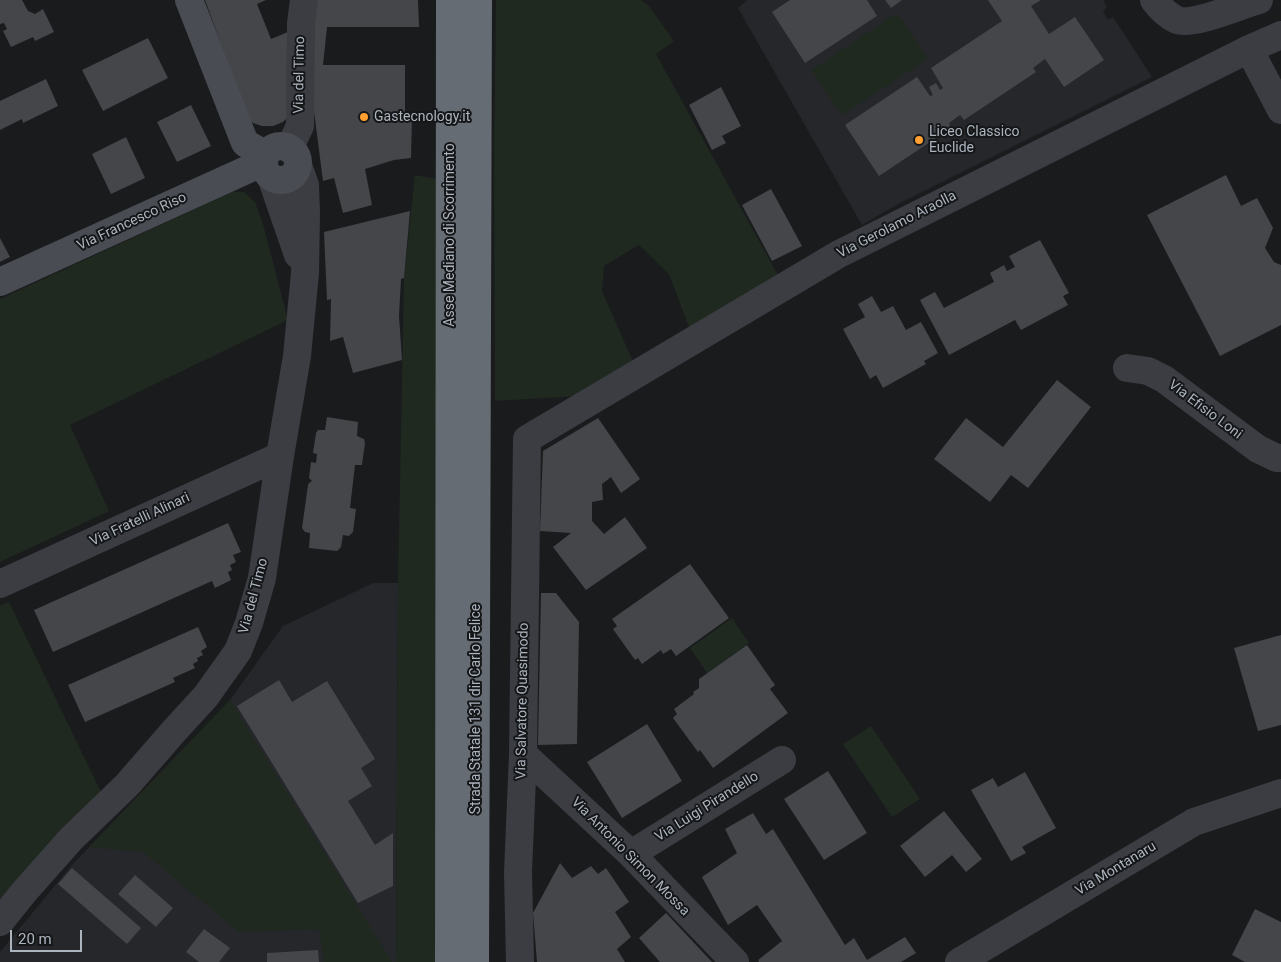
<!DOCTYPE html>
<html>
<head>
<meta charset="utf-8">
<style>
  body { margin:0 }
  #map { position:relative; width:1281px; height:962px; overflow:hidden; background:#1a1b1d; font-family:Roboto,sans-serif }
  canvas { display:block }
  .scale { position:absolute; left:10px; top:930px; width:72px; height:22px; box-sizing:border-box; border:2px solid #acb4be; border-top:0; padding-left:6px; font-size:15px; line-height:18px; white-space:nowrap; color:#acb4be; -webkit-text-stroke:4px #151618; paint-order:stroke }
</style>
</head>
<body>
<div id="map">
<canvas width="1281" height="962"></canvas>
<div class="scale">20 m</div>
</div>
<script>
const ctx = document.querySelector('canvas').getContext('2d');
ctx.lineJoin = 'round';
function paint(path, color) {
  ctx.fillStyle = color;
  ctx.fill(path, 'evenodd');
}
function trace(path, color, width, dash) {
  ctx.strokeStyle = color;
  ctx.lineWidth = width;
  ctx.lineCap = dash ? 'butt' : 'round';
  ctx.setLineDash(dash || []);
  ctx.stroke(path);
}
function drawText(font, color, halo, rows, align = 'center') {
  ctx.font = font + ' Roboto,sans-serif';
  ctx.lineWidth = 4;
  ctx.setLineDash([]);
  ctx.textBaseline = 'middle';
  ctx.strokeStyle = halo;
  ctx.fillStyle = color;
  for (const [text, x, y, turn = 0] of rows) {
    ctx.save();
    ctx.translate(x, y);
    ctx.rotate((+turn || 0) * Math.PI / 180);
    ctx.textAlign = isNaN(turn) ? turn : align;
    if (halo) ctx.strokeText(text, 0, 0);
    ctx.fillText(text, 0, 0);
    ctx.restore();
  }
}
paint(new Path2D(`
  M747,0h356l4,7 -4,4 5,9 5,-3 39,60 -254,127 -36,21 -124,-217z
  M373,583h25l-2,379h-396v-10l72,-87 158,-165 53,-74z`), '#26272a');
paint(new Path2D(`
  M496,0h145l8,6 25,35 -18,13 123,223 -89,53 -21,-56 -30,-29 -35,21 -2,25 32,73 -55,32 -84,5 -1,-246z
  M897,13l31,46 -86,56 -31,-45z
  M415,175l22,4v783h-41l2,-379 6,-305z
  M232,192h12l11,10 8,22 25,96 -218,105 39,86 -109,51v-263z
  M9,602l94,194 -103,107v-297z
  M732,618l17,25 -42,30 -17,-25z
  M230,700l162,262h-68l-5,-33 -80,3 -96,-80 -54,-5z
  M871,726l49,73 -28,18 -49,-73z`), '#1f2920');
paint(new Path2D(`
  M0,0h22l6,11 7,3 8,-5 11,23 -19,9 -2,-4 -22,10 -8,-16 4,-2 -3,-6 -4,1z
  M205,0h61l-9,4 14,35 17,-7 -1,86 -4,4 -10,4h-11l-9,-3 -5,-5z
  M314,0h104l1,27h-92l-4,38h82v53h7l-1,40 -17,2 -29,9 7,36 -29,8 -9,-35 -11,3 -15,-116z
  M790,0h77l10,16 -72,47 -33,-51z
  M885,0h17l-11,8z
  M988,0h53l-10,6 18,28 26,-17 29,43 -40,27 -19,-28 -12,9 3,4 -72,48 -4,-5 -11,8 2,5 -72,48 -34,-51 72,-48 13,19 3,-1 -4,-8 7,-4 4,7 3,-2 -12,-20 71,-47z
  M148,38l20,40 -65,33 -21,-41z
  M46,79l12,27 -35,17 -1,-4 -22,11v-29z
  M721,87l20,39 -19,10 4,7 -14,7 -23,-45z
  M191,105l20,41 -34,16 -20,-40z
  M126,137l19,41 -34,16 -19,-40z
  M1226,175l15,31 16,-8 16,30 -8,20 9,14 7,3v60l-61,31 -73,-141z
  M771,189l31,57 -30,15 -30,-56z
  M410,211l-6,67 -3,1 -2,37 3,44 -49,13 -10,-36 -13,4 1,-42 -4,1 -3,-68z
  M0,238l10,19 -10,5z
  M1040,240l29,53 -6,3 5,9 -47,25 -6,-10 -66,35 -29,-55 15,-8 9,16 50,-26 -4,-9 14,-8 3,6 8,-4 -6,-11z
  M872,296l9,16 12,-6 13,24 15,-8 17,31 -14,8 2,3 -43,24 -7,-13 -6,4 -27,-50 22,-12 -7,-13z
  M1057,380l34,27 -63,81 -17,-13 -21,27 -56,-43 32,-41 37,29z
  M327,417l31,5 -1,14 7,3 1,4 -3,22h-7l-5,43 6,1 -3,23 -4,4 -6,-1 -2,12 -4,4 -28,-3 1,-15 -5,-1 -3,-4 6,-43 1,-2 3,-2 -3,-3 2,-16 5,1 1,-9 -4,-1 3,-20 2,-3h7z
  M598,418l42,61 -19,14 -10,-16 -9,7 1,16 -11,2v19l12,13 21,-17 22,31 -61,42 -33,-43 18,-14 -31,-2 3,-80z
  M228,523l13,29 -8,3 3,7 -6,3 2,5 -4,2 3,8 -16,8 -3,-7 -159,71 -19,-42z
  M690,564l39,54 -53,38 -5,-7 -8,5 -2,-4 -19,14 -4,-6 -3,2 -22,-31 4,-3 -5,-7z
  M541,593h15l23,29 -2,122 -39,1z
  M198,627l9,20 -6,4 2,4 -6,3 1,3 -5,3 2,4 -22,10 2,4 -90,40 -17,-37z
  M1281,635v90l-23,6 -24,-83z
  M747,645l28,40 -5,4 18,24 -75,55 -13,-18 -2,2 -25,-34 4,-4 -3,-5 20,-15 -1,-2 6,-4v-9z
  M279,680l13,22 35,-21 48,78 -14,9 11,18 -24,15 27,44 18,-12v53l-35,17 -121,-197z
  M647,724l35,57 -60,37 -35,-56z
  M828,771l39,62 -43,27 -40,-61z
  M1025,772l31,56 -34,19 4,6 -15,8 -40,-71 22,-12 5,9z
  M944,811l38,48 -16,13 -14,-17 -27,22 -25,-31z
  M753,813l13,21 7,-5 72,116 9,-7 13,22 38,-23 11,16 -15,9h-142l-1,-2 24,-19 -25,-36 -29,20 -26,-48 35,-24 -12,-24z
  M560,863l12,15 19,-12 7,8 8,-6 23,34 -14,10 16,25 -14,12 8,13h-88l-4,-49z
  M72,868l69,60 -14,16 -69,-60z
  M135,875l38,33 -17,19 -38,-33z
  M1255,909l26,13v40h-36l-13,-7z
  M666,913l46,49h-52l-21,-24z
  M204,929l26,19 -11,14h-20l-13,-10z
  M318,950l1,12h-52v-9z`), '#44464a');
trace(new Path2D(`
  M1154,0c6,8 14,16 23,20 16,6 64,-15 82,-20
  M1249,49l32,61
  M289,149l11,-23 1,-103 3,-23
  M271,177l27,78
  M1127,368l21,3 16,8 94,70 19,9h4
  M0,584l280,-128
  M523,754l108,100 104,108
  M631,854l151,-94
  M0,922l24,-30 47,-53 56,-54 47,-54 32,-35 32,-45 11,-28 13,-45 18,-122 17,-100 8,-83 1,-60 -1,-28 -7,-20
  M520,962l-2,-90 5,-118 4,-315 312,-185 410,-205 32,-14
  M959,962l235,-140 87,-29`), '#3b3d43', 28);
trace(new Path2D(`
  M189,0l56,143 21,12
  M264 163a17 17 0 1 1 34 0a17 17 0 1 1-34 0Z
  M0,282l264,-120`), '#494c53', 28);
trace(new Path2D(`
  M449,962l1,-962
  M475,962l3,-962`), '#666c74', 28);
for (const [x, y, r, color] of [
  [364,117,5,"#ffa031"],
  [919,140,5,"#ffa031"]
]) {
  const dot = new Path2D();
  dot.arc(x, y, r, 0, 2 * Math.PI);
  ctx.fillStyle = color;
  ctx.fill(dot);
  trace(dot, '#151618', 2);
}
drawText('14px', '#acb4be', '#151618', [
  ["Via del Timo",300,75,-89],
  ["Via Francesco Riso",132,222,-25],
  ["Via Gerolamo Araolla",897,225,-27],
  ["Asse Mediano di Scorrimento",450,235,-90],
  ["Via Efisio Loni",1205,410,37],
  ["Via Fratelli Alinari",140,520,-25],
  ["Via del Timo",254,596,-75],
  ["Via Salvatore Quasimodo",523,701,-89],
  ["Strada Statale 131 dir Carlo Felice",476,709,-90],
  ["Via Luigi Pirandello",707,807,-32],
  ["Via Antonio Simon Mossa",630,857,45],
  ["Via Montanaru",1116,869,-31]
]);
drawText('14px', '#acb4be', '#151618', [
  ["Gastecnology.it",374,117],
  ["Liceo Classico",929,132],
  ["Euclide",929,148]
], 'left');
</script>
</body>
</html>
